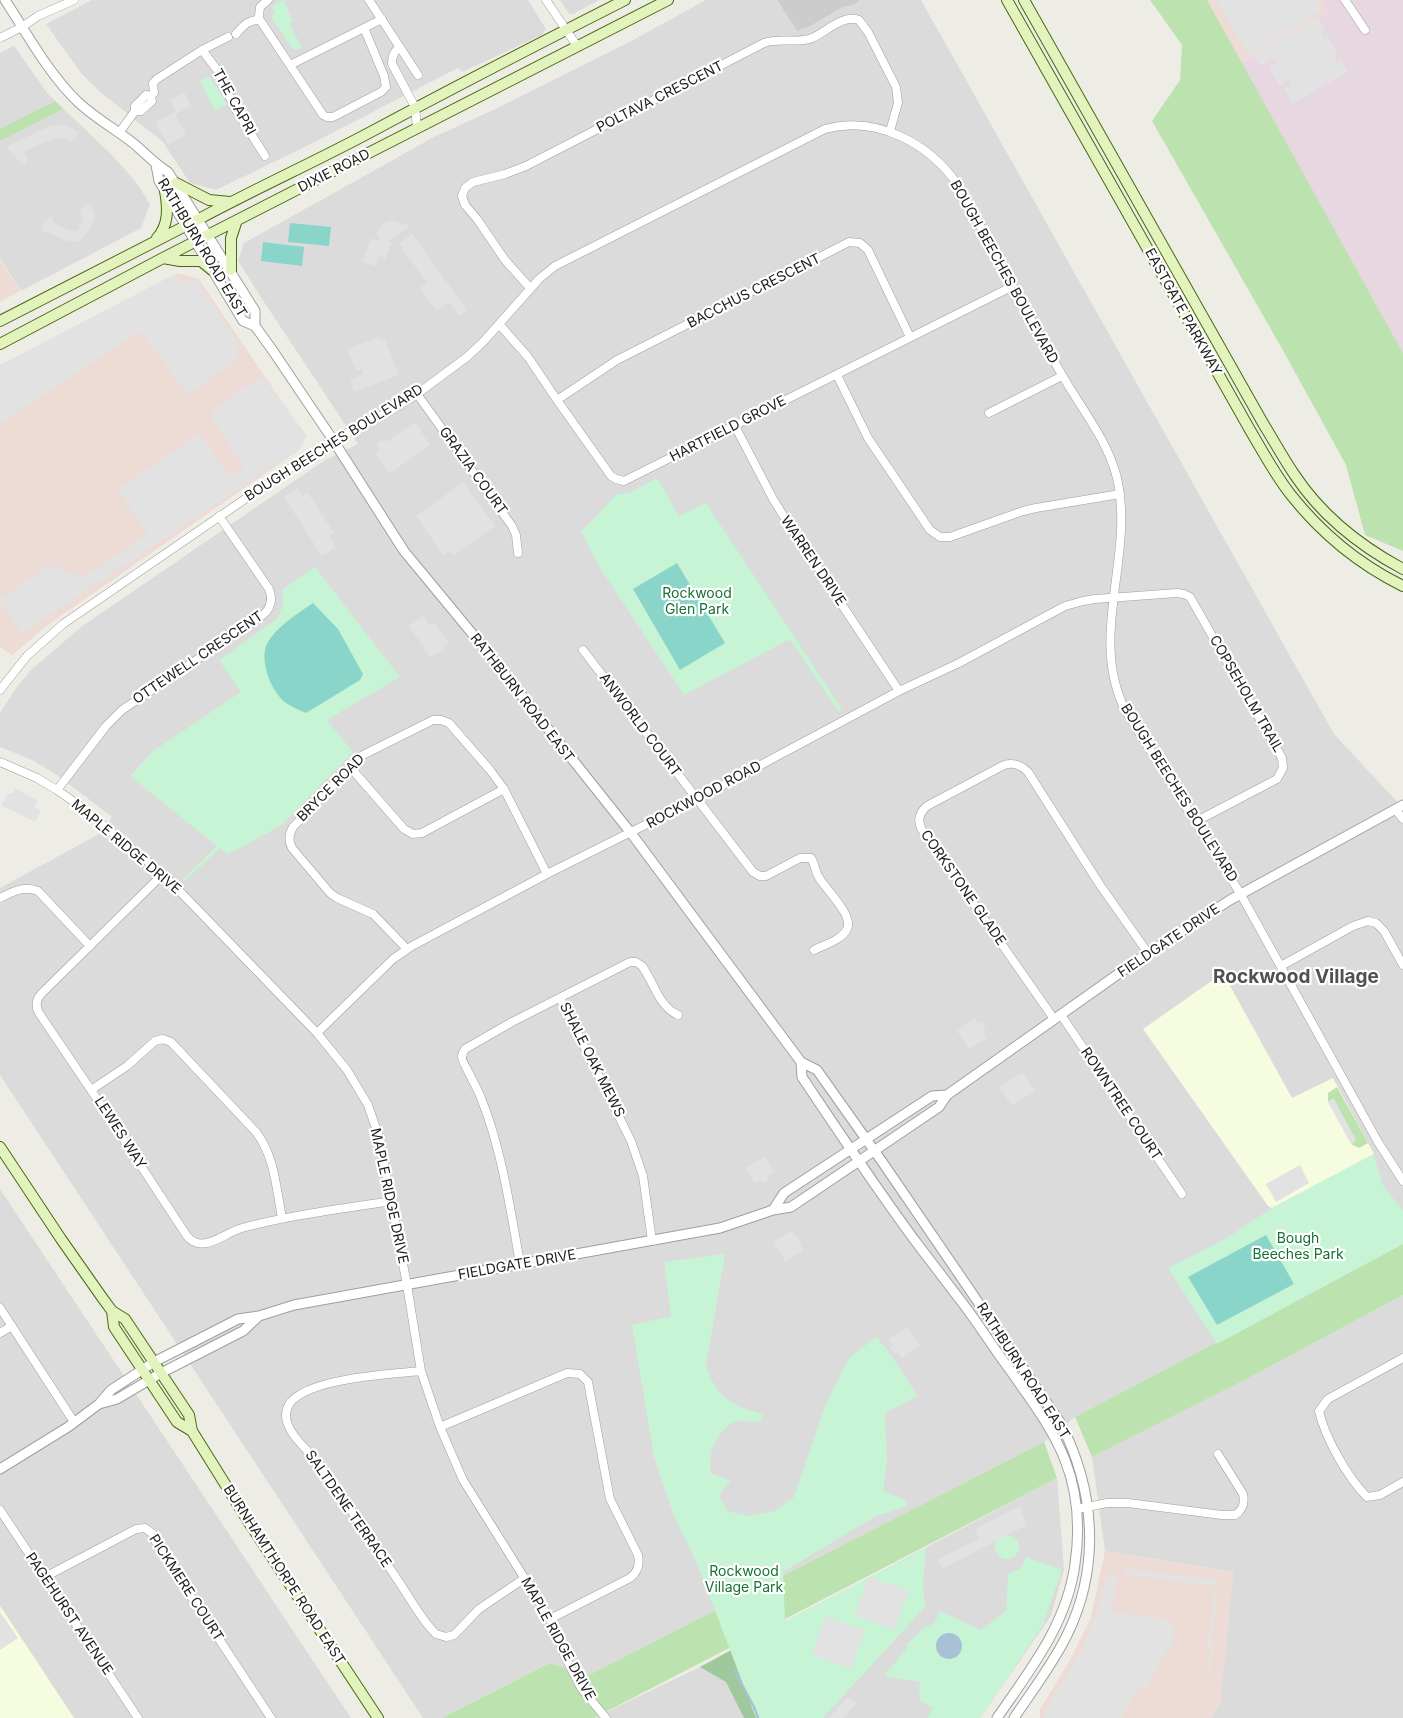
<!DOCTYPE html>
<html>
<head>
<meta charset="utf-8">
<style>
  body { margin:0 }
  canvas { display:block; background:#eeede5 }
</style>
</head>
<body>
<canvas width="1403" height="1718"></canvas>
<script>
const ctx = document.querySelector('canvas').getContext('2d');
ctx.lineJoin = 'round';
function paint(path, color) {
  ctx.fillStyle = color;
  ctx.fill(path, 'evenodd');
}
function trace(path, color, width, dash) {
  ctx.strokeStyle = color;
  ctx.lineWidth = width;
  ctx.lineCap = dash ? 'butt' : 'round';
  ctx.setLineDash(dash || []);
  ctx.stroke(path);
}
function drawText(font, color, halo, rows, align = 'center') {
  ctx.font = font + ' Inter,sans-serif';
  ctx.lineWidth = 4.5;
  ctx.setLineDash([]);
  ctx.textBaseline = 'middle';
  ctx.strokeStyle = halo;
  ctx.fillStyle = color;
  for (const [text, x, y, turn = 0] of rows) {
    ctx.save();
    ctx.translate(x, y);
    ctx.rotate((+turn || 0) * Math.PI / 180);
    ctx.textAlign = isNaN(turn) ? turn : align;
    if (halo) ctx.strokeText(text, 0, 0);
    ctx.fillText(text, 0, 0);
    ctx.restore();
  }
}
paint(new Path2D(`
  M92,0h436l18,29 -4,6 -80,37 -4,-4 -153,79 -89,43 -26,-7 -27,-41 -64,-51 -18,-18 -35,-49z
  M560,0h39l-26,14h-4z
  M706,0h71l20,31 46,-24 11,-2 6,-5h61l413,734 69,74v436l-328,173 -31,25 -457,234 -39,-13 -106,55h-19l-423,-643v-187l99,-54 13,-17 -56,-43 -24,-14 -32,-13v-34l16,-25 15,-18 50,-43 244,-167 33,-16 -96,-145 -24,-38 6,-18 190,-106 59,-27 138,-69z
  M13,46l2,1 33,47 64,61 24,27 14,22 -9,24 -120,63 -21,-33v-205z
  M0,1189l351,529h-277l-74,-112z
  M1403,1295v423h-192l9,-16 13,-130 -128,-21 -13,-94 151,-76z
  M1057,1478l7,92 -13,46 -71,102h-386l106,-51z`), '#dcdbdb');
paint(new Path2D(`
  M1207,0h115l8,12 -89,51z
  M0,259l20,32 -20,11z
  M178,273l21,6 104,154 -4,17 -251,175 -36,30 -12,-8v-281z
  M1105,1551l128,21 -13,130 -9,16h-171v-9l30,-49 21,-43z`), '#eddcd5');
paint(new Path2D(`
  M1322,0h81v353l-162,-290 89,-51z`), '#e6d7e0');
paint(new Path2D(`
  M1223,973l69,125 41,-20 41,76 -102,54 -4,-2 -125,-177z
  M0,1606l74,112h-74z`), '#f5fce0');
paint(new Path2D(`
  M777,0h83l-6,5 -11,2 -33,19 -13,5z`), '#ccc');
paint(new Path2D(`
  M1150,0h57l196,353v198l-38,-16 -19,-70 -61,-111 -133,-233 28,-41 2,-35z
  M55,101l8,8 -63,32v-12z
  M1337,1087l31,56 -9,5 -8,-4 5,-4 -23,-41 -5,3v-9z
  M1403,1244v51l-160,86 -151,76 -17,-40z
  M1044,1442l13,36 -463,240h-152l107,-55 38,13z`), '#bce3af');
paint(new Path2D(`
  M733,1649l50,69h-39l-18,-36 -26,-15z`), '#9fc99d');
paint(new Path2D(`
  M283,0l10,21 -4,2 13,25 -6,2 -4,-2 -21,-31 4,-4 -3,-7z
  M209,76l18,28 -12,7 -15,-30z
  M657,478l22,38 27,-13 136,206 -4,2 -48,-72 -106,56 -84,-127 -19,-36 35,-37 15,-3z
  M315,567l85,110 -73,43 26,32 -71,73 -54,29 -8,-6 -35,33 -2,-2 34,-33 -87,-70 23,-25 88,-59 -22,-32 58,-41 6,-14 -1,-15z
  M1374,1154l8,30 21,27v33l-186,100 -49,-76 57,-29 47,-31z
  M725,1254l-19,111c10,33 25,40 56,49l-1,8 -22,-1 -9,3 -10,10 -9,17 -1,21 2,2 19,6 -12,16 8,15 22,5 26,-5 19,-14 31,-91 24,-48 27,-21 11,12 31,47 -33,17 2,47 -4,30 9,5 12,4 4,7 -32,10 -93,56 2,49 141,-73 -3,38 2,21 -102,111h-67l-58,-152 -24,-50 -20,-59 -22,-132 39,-9 -7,-54z
  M995 1547a12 12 0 1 1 24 0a12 12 0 1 1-24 0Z
  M1026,1557l36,13 -19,55 -63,93h-53l6,-9 -14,-10 1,-17 -36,-6 24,-29 -2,-2 20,-19 2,2 7,-6 5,-11 41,19 25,-19 2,-37 13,-6z`), '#c6f4d5');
paint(new Path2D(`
  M290,223l41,4 -2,19 -41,-4z
  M263,242l41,5 -2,19 -41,-5z
  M677,563l48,80 -45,27 -47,-81z
  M313,603l25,26 25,45 -3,6 -54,33c-7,-3 -14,-6 -20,-10 -15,-11 -27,-43 -19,-59 8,-16 31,-31 46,-41z
  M1266,1235l28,49 -77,41 -29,-48z`), '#8ad5ca');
paint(new Path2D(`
  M1216,0h100l6,10 -73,45z
  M1317,17l8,13 -4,3 2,4 4,-2 11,20 -4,3 2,3 5,-2 7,13 -56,32 -8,-15 7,-4 -2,-5 -10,6 -10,-19 7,-5 -2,-4 -14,8 -7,-12z
  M184,92l7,14 -16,8 11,21 -18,10 -13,-23 21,-11 -6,-11z
  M52,125h9l9,2 9,6 -8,8 -9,-3 -10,1 -28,13 4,9 -4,5 -18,-19z
  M90,204l5,13 -5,13 -9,10 -5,2 -8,-1 -27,-11 3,-7 9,-10 -1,8 4,3 16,7h5l5,-8v-6l-3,-7z
  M392,220l18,6 -22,15 4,2 -7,17 -6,-4 -3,10 -13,-4 8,-24 7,3 2,-3 -4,-5 9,-11z
  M412,234l55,76 -8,6 -10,-14 -13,9 -16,-23 7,-5 -28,-39z
  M173,275l5,5 11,2 6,-3 45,66 -6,4 5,10 -51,35 -48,-63 -140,93v-59z
  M379,337l1,4 5,-2 14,36 -45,17 -4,-12 13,-6 -2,-5 -5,2 -9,-22z
  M258,378l7,1 42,57 -7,12 -277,185 -23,-31v-3l47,-33 11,1 11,6 13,3 8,-3 58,-39 -30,-45 82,-56 29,45 15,-10 -32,-49 1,-10z
  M415,422l15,23 -41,29 -14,-20 5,-4 -3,-6 6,-5 3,3z
  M463,482l32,44 -42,30 -4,-5 -6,4 -27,-39z
  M297,488l5,8 6,-3 26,40 -5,3 7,11 -14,9 -38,-59z
  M424,616l6,9 4,-3 15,21 -6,4 1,2 -14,8 -21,-31z
  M15,788l23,13 -4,6 7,4 -6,11 -34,-17 7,-12 4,1z
  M974,1018l4,6 3,-2 5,7 -3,3 4,6 -18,11 -12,-18z
  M1022,1072l13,19 -23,15 -13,-19z
  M1334,1099l22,41 -5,4 -23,-42z
  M764,1157l10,15 -6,4 1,3 -6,4 -2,-3 -6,3 -9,-15z
  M1300,1165l9,18 -33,19 -10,-18z
  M791,1231l4,5 2,-1 6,15 -18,11 -12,-19z
  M907,1327l13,18 -18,13 -4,-6 -3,2 -5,-7 3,-2 -4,-6z
  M1020,1506l6,19 -84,44 -5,-9 42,-21 -4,-10z
  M1125,1569l91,11 -1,6 -90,-11z
  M1107,1574h10l-5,38 53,7 6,3 2,5 1,6 -1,8 -17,27 -9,21 -12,1 -14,28h-76v-6l6,-11 32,-53 13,-35z
  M868,1577l40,13 -13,40 -40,-14z
  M1215,1591l3,1 -7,51 3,1 -4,28 -3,-1 3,-25 -3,-2z
  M0,1612l18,26 -18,12z
  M825,1616l40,14 -14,39 -39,-14z
  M848,1697l9,6 -14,15h-14z`), '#e2e2e2');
paint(new Path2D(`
  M936 1646a13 13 0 1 1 26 0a13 13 0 1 1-26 0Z`), '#a9c1d7');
trace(new Path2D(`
  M735,1672l19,35 4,11`), '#a9c1d7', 2.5);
const minor = new Path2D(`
  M369,0l49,75
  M546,0l31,46
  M1345,0l20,30
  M259,16l1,-9 8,-7
  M236,34c7,-8 13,-15 24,-14l63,95 4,2h6l48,-25 5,-5 -2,-11 -20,-48
  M0,38l22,-11 16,-11 36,-16
  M400,47c-7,5 -8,10 -8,17l23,43 2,20
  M202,50l16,21 16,36 31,49
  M290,65l92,-46
  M135,111v-5l11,-11 5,1 3,-3 -1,-10 4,-4 45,-29 26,-13
  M135,111h6l11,-10 -1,-5
  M119,133l16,-22
  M530,288l-25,-28 -28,-41 -12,-14 -3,-9 3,-8 8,-6 32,-8 21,-8 238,-123c16,-6 33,1 48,-5 14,-6 31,-24 47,-18l9,12 28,55 2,16 -8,28
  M499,324l29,33 29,43 54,76 5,3 8,2 389,-195
  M837,375l31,63 62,92 10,7h10l73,-26 13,-3 84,-14
  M417,394l95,132 4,9 2,18
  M557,400l60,-40 232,-118 11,1 8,7 42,87
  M989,413l73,-37
  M735,426l38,73 13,21 113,171
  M583,650l170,222 7,4h6l34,-18h11c4,6 4,12 7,18 7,13 36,39 29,53 -5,11 -23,16 -33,21
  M0,690l27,-34 36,-32 217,-149 53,-35 57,-29 27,-17 50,-37 17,-16 55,-62 16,-13 270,-137c51,-14 104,14 133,56 35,64 68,127 104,190 19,33 46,66 55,103 18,79 -29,156 8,232l115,183 138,249 25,39
  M0,762l37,16 20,12 23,16 83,68 154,159 30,37 21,35 11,32 28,148 14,86 19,56 23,53 87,139 15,37 16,32 25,30
  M350,767l54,62 9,5 9,-1 82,-44
  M57,790l49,-64 16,-16 141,-95c8,-7 10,-16 6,-26l-50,-73
  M1395,809l8,10
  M163,874l-122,120c-5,6 -6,12 -2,19l52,77 96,146c15,19 37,-3 55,-8 49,-13 99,-19 149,-27
  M0,898c13,-6 24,-13 38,-7l52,55
  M407,949l-34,-35 -36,-16 -7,-5 -38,-45c-4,-7 -3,-14 1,-21l68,-71 72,-36h8l8,3 41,47 14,19 43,85
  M1281,966l72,-40 15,-5 8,2 8,8 19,34
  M560,998l71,143 12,35 9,65
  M1061,1015l121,179
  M1054,1019l-132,-189c-5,-9 -3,-17 5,-24l77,-41c10,-3 17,0 24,7l72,113 48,68
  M317,1033l76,-74 19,-13 135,-72 150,-75 202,-108 60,-28 106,-57 18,-5 12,-2 82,-6 7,1 6,3 92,161 1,10 -6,11 -82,43
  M91,1090l36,-24 28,-25 8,-2 8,3 85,90c19,25 20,56 26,86
  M520,1263c-10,-55 -18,-113 -39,-165 -2,-7 -20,-38 -19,-41 0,-3 1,-5 3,-8l47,-27 118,-60h6l6,4c12,16 16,40 36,49
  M0,1308l74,114
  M0,1333l12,-7
  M1403,1358l-75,41 -9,12c6,27 29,67 48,86l13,-2 23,-13
  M421,1371c-28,3 -125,7 -134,38 -7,22 25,43 35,59 27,39 53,78 79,117 10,15 22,37 35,49l10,3 8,-2 25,-26 46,-31
  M440,1427l127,-54 13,1 8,8 22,117 28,56c2,10 0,17 -8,23l-80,41
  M1077,1509l30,-6h21l94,12h13c8,-5 10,-11 8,-21l-25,-40
  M0,1510l138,208
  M45,1577l91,-48 9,-1 8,6 4,11 114,173`);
const tertiary = new Path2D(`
  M5,0c23,35 43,73 73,102 17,16 37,27 55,41 12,10 22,21 35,29l87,139v15
  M156,165l3,16 84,140 12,5 18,25 60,89 71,111 71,86 156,196 170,229 16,8 66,93 177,259c35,67 41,144 7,213 -14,29 -35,56 -53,83
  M801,1062l1,15c37,55 74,111 114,165 16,21 32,42 48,63 16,21 30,44 46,65 20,29 42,57 55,90 13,33 15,70 10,104 -8,60 -45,106 -78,154
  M773,1210l11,-17 148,-97 15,-1
  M99,1404l18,-5 44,-26 82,-42 16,-15
  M0,1469l68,-42 31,-23 12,-14 43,-28 84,-43 21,-3 35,-11 426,-77 53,-18 18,-3 148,-100 8,-12 201,-142 82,-53 173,-95`);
const secondary = new Path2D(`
  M1007,0l243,430c13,22 25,45 41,65 31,39 67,69 112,91
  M1024,0l240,425c10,16 19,33 30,49 27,41 66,72 109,95
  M176,183l33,17 21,2
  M157,238c12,-13 11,-30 8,-47
  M163,258l17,3h21l11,9
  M231,270v-32l6,-18
  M0,321l199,-102c54,-29 111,-55 166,-84 86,-46 173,-91 260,-135
  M0,344l163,-86 505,-258
  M0,1147l61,92 40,57 11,15 13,8 64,96 3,16 58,93 128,194
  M112,1311l2,16 63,95 15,9`);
trace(minor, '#9f9f9f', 9);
trace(tertiary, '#9f9f9f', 11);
trace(secondary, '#496910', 12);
trace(minor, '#fff', 8);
trace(tertiary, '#fff', 9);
trace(secondary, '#e3f3bd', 10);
drawText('14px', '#1e1e1e', '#fff', [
  ["POLTAVA CRESCENT",660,97,-27],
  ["THE CAPRI",234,102,61],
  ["DIXIE ROAD",334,171,-27],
  ["RATHBURN ROAD EAST",202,248,59],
  ["BOUGH BEECHES BOULEVARD",1004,272,61],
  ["BACCHUS CRESCENT",754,291,-27],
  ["EASTGATE PARKWAY",1183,312,61],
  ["HARTFIELD GROVE",728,429,-27],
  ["BOUGH BEECHES BOULEVARD",334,443,-32],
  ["GRAZIA COURT",473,471,54],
  ["WARREN DRIVE",813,561,56],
  ["OTTEWELL CRESCENT",198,658,-34],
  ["COPSEHOLM TRAIL",1246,694,60],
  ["RATHBURN ROAD EAST",522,698,52],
  ["ANWORLD COURT",640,725,53],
  ["BRYCE ROAD",331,788,-45],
  ["BOUGH BEECHES BOULEVARD",1179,793,58],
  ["ROCKWOOD ROAD",704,795,-28],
  ["MAPLE RIDGE DRIVE",126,847,40],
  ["CORKSTONE GLADE",963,888,55],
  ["FIELDGATE DRIVE",1169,941,-34],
  ["SHALE OAK MEWS",592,1060,63],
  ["ROWNTREE COURT",1121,1104,56],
  ["LEWES WAY",120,1133,57],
  ["MAPLE RIDGE DRIVE",389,1196,78],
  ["FIELDGATE DRIVE",517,1265,-10],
  ["RATHBURN ROAD EAST",1023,1371,57],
  ["SALTDENE TERRACE",348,1509,55],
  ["BURNHAMTHORPE ROAD EAST",284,1575,57],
  ["PICKMERE COURT",186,1588,57],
  ["PAGEHURST AVENUE",69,1614,56],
  ["MAPLE RIDGE DRIVE",558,1639,61]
]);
drawText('14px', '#167134', '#fff', [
  ["Rockwood",697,594],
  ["Glen Park",697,610],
  ["Bough",1298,1239],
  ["Beeches Park",1298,1255],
  ["Rockwood",744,1572],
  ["Village Park",744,1588]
]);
drawText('bold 19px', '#515151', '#fff', [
  ["Rockwood Village",1296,977]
]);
</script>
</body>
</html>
